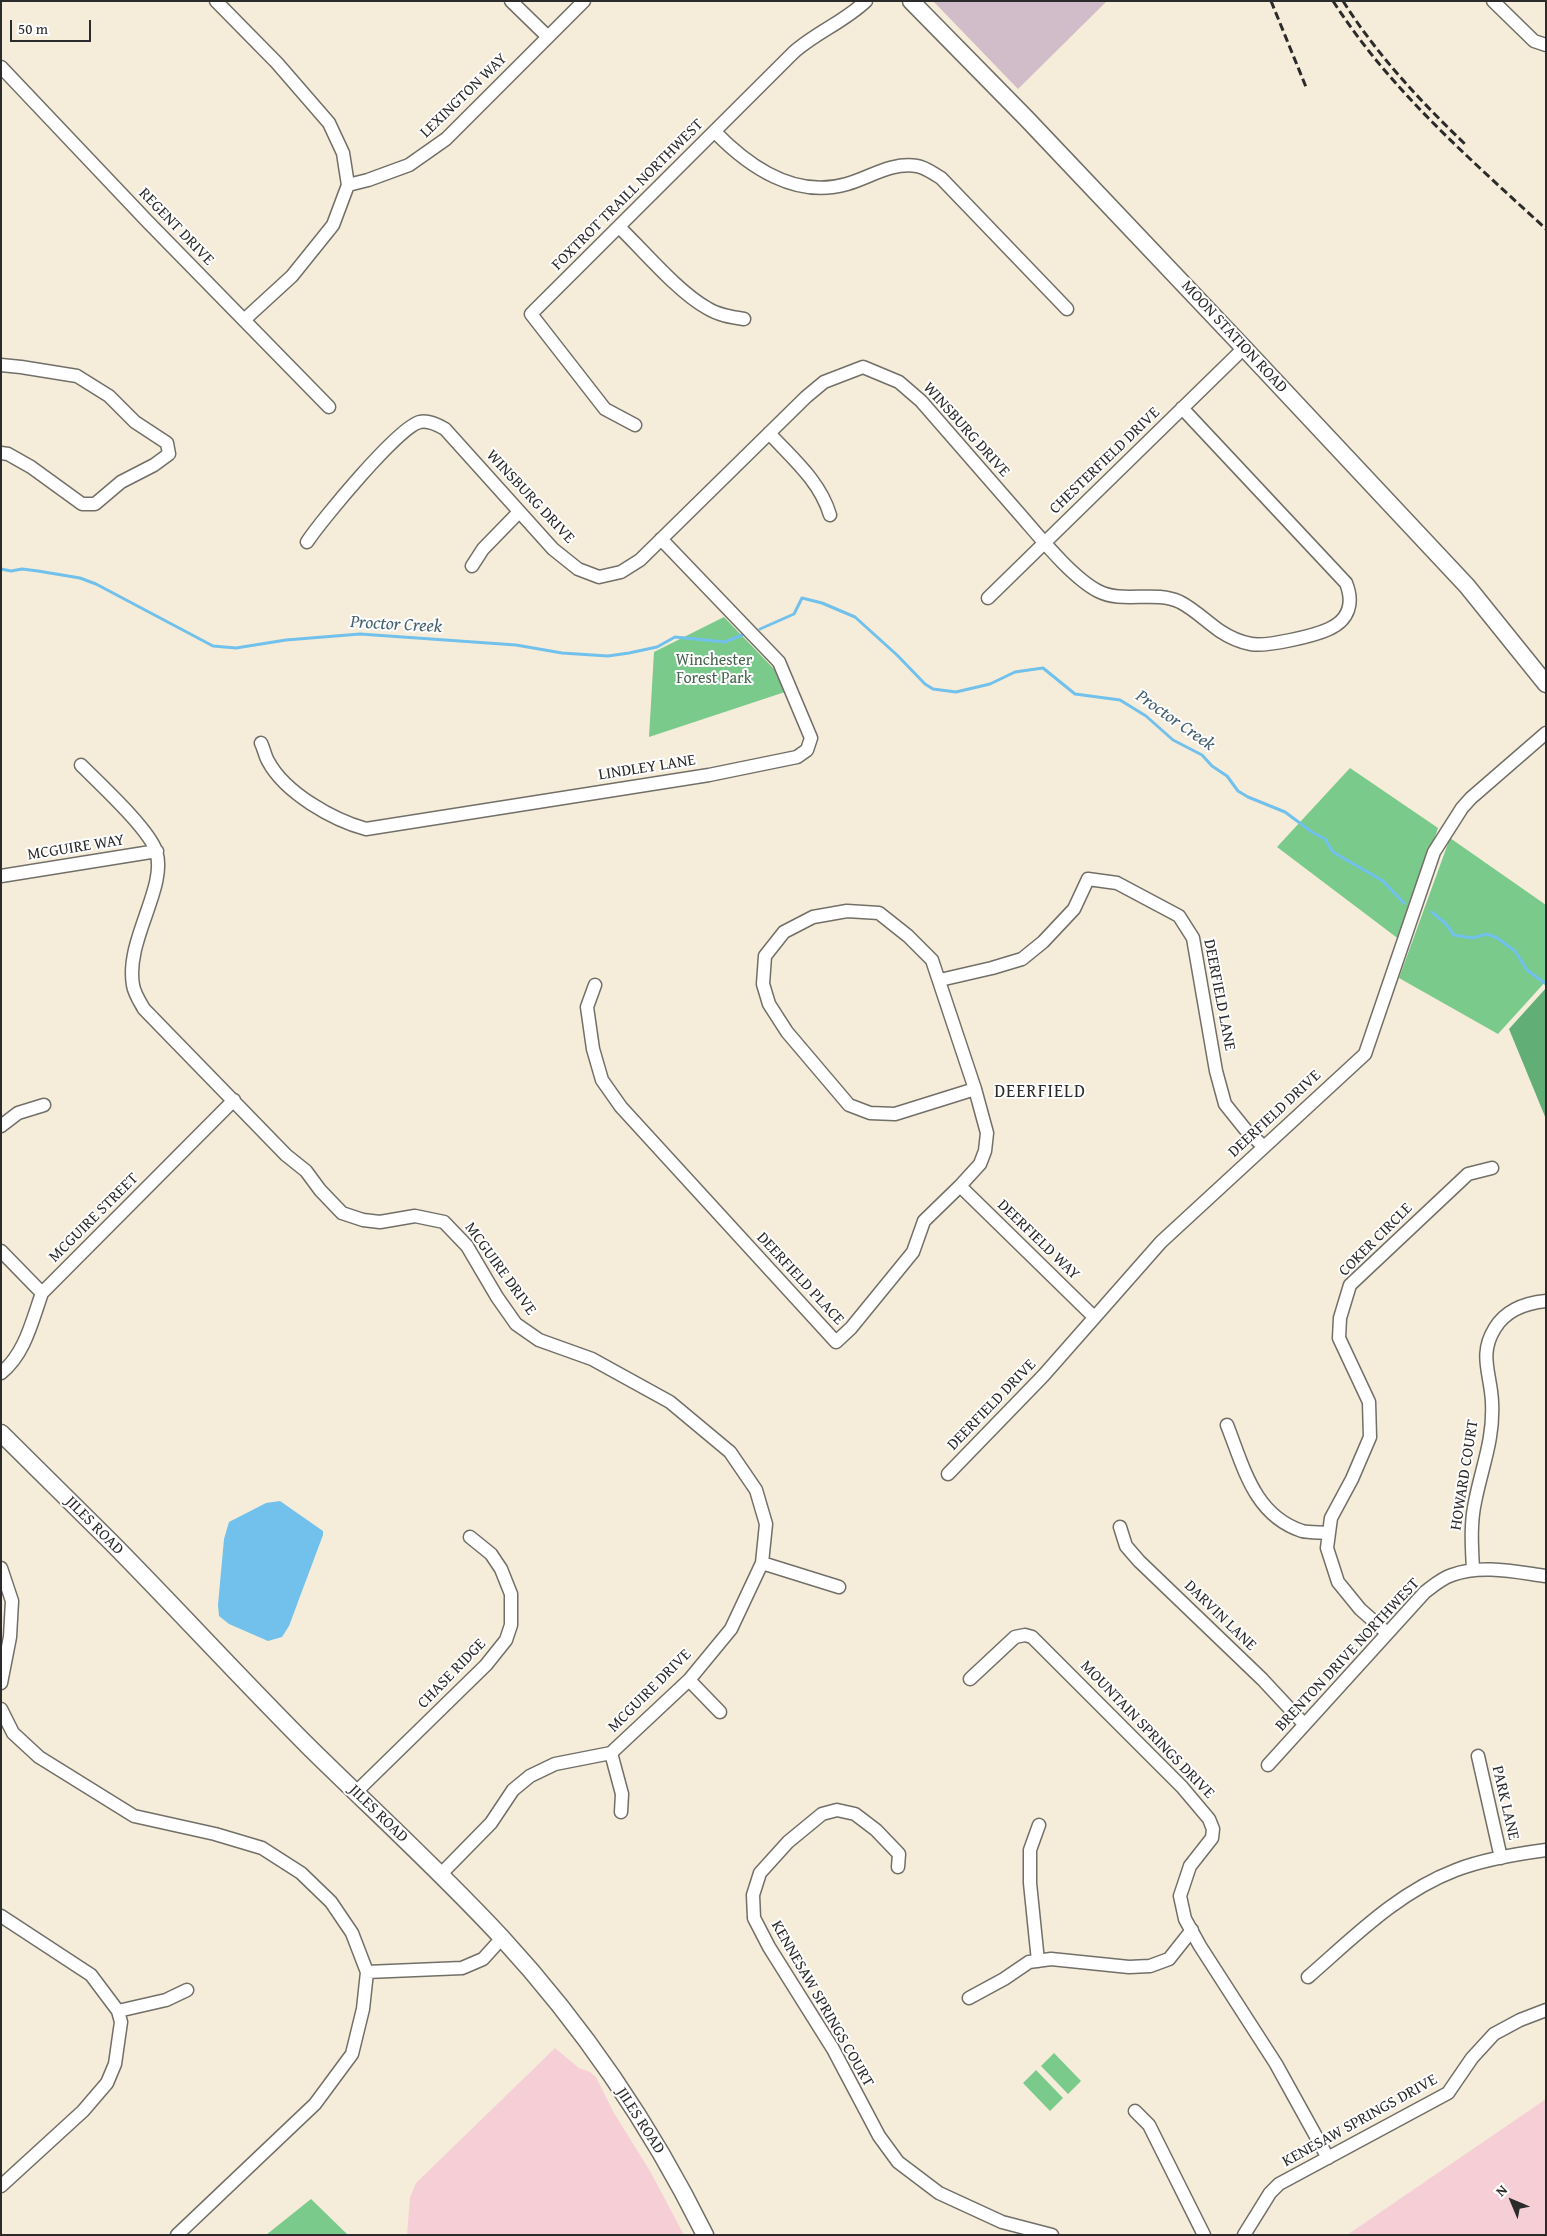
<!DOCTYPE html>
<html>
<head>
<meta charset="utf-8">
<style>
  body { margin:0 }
  #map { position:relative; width:1547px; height:2236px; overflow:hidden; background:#f5edda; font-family:"Gentium Book Plus",serif }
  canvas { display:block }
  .frame { position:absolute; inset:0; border:2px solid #2b2b2b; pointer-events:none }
  .north { position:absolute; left:1487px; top:2176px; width:50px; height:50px; -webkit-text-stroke:4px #fff; paint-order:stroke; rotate:315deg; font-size:14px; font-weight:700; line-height:20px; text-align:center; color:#2b2b2b }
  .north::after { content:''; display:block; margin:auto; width:18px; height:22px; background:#2b2b2b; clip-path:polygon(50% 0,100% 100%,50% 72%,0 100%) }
  .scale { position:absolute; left:10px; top:20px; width:81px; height:22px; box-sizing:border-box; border:2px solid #2b2b2b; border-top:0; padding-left:6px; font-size:15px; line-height:18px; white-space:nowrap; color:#2b2b2b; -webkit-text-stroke:4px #fff; paint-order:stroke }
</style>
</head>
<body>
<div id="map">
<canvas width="1547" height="2236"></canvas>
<div class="frame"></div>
<div class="north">N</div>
<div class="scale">50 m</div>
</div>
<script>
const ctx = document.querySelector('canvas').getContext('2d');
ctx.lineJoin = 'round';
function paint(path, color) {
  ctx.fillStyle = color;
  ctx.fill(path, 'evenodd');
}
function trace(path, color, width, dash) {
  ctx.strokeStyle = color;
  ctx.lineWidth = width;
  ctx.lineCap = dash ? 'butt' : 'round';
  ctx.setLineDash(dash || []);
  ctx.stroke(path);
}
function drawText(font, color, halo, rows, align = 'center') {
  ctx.font = font + ' "Gentium Book Plus",serif';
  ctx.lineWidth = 4;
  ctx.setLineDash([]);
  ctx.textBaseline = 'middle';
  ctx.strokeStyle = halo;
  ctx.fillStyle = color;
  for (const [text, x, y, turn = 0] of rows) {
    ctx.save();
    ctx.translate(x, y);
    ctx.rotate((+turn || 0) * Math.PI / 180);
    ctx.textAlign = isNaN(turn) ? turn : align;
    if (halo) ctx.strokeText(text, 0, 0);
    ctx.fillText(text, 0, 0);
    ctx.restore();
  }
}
paint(new Path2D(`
  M555,2048l24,20 11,4 6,5 18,36 36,58 34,64h-277l3,-38 6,-14z
  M1546,2099v136h-199z`), '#f6cfd6');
paint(new Path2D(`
  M933,1h174l-89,88z`), '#d1bdc9');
paint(new Path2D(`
  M724,617l50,52 11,23 -136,45 5,-85z
  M1350,768l88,60 -38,112 -123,-93z
  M1450,838l96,67v76l-48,53 -99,-56z
  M1054,2053l27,28 -13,13 -27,-28z
  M1036,2070l27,28 -13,13 -27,-28z
  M311,2199l37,36h-82z`), '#79ca8b');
paint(new Path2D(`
  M1546,988v131l-37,-90z`), '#62ae77');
paint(new Path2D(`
  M280,1501l43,30v4l-34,91 -7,11 -14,4 -39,-17 -10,-8 -1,-11 6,-66 5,-17 37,-19z`), '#71c1ec');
trace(new Path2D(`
  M1,569l10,2 11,-2 16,2 42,7 16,6 117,62 23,2 50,-8 74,-6 156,11 46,8 46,3 21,-3 28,-6 18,-10 50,5 17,-7
  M760,629l34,-15 8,-16 20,5 33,14 42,38 28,29 8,5 23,3 34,-8 25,-12 28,-4 32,26 45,6 26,16 27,24 29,15 10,11 15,10 11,15 10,6 37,15 27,20 13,7 8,13 50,29 21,22
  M1432,912l14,12 8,11 18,3 15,-4 10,4 18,13 12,19 19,14`), '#71c1ec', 3);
const minor = new Path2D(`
  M216,1l61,62 52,60 14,30 5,32 -15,40 -41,51 -48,44
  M511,1l37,36
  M1493,1l41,40 12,4
  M1,67l147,155 181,185
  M715,132c34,35 81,67 132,52 24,-7 44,-22 70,-18 8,1 17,8 24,12l126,131
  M348,185l20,-5 41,-15 37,-26 138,-138
  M619,227c25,24 59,65 88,81 11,7 24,9 37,11
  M1,365l20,2 56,9 32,20 26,26 32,21 2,11 -15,11 -33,17 -26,22h-13l-51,-37 -23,-13 -7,-1
  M635,425l-30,-16 -74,-95 262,-261c22,-20 51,-31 73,-52
  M769,433c23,25 51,48 61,82
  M307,542c13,-20 92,-116 113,-120 8,-2 18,3 25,7l108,120 25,20 21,8 22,-5 19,-12 166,-163 18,-15 39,-15 36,15 22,19c34,39 68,78 102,117 19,22 50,60 75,73 25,13 56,-1 82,11 14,7 27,20 40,29 9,6 20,11 31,13 15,3 63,-8 78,-15 20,-9 25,-26 17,-46l-164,-175
  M472,566l11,-17 36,-37
  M988,598l256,-250
  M261,743c3,6 4,13 7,18 17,32 65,59 98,68l343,-54 88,-18 10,-7 4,-12 -32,-76 -118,-123
  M81,765c18,18 68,64 75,86 12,36 -31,89 -23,134 1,8 7,17 11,24l142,146 20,16 14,19 22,23 21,7 17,2 35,-6 29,6 23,24 30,51 19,27 23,16 53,19 78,43 60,50 26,38 10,34 -4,39 -31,66 -42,51 -78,73 -56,11 -25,12 -17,14 -22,33 -51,52
  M1,876l156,-25
  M940,980l52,-12 30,-9 21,-17 31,-33 14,-30 29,4 62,33 14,22 23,133 9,33 20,25 19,18
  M595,985l-8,22 6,42 9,31 19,27 215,235 15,-14 62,-76 11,-31 36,-35 20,-22 5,-13 2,-18 -12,-44 -43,-129 -24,-24 -29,-23 -32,-2 -34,6 -29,15 -19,24 -2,28 6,20 18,28 62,73 21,8 25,1 80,-25
  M1,1126l17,-13 26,-8
  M960,1186l134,131
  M1,1251l41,42
  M1,1373c24,-19 31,-52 41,-80l192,-193
  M1227,1425c17,43 27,90 75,106 8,2 19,1 27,2
  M948,1474l95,-98 118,-134 204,-188 69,-202 28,-44 9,-10 75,-65
  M1120,1527l6,19 13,15 123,118 42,45
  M762,1563l77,24
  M1,1568l11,33 -2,36 -9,46
  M1473,1570c-1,-22 -3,-45 2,-68 7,-36 19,-62 17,-100 -1,-28 -14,-47 3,-74 11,-18 30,-25 51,-27
  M1387,1633l-27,-24 -22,-27 -11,-34 4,-30 21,-39 18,-42 -1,-35 -30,-64 1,-20 10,-33 118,-111 24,-6
  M970,1679l45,-42 10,-2 7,2 150,150 27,32 4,10 -1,9 -22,28 -10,30 5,23 15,27 76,118 52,94
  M689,1680l31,32
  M1,1709l12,24 26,24 95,59 81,18 47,14 39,25 30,29 21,31 15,39 -4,37 -11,45 -37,50 -138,131
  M611,1753l11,41 -1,18
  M1478,1756l23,102
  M1268,1765l157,-173c8,-6 17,-14 27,-17 29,-11 64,-3 94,1
  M356,1792l130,-127 20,-25 5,-15v-31l-10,-25 -10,-15 -21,-17
  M898,1867l1,-13 -23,-24 -21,-16 -18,-4 -15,4 -34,28 -28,31 -7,22 1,23 15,29 64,102 46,87 19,26 41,31 63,29 50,13
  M1,1916l90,59 27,36 3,11 -6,42 -8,19 -24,28 -82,75
  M1038,1961l-8,-78v-33l9,-25
  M367,1972l95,-4 21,-9 19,-21
  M1308,1977c46,-40 90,-85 148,-107 28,-11 60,-16 90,-20
  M969,1998l35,-19 25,-17 22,-3 78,8 21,-1 19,-7 23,-29
  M118,2011l48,-11 21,-10
  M1135,2111l14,14 55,110
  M1244,2235l26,-42 9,-9 169,-91 24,-35 22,-24 26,-14 26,-10`);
const tertiary = new Path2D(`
  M911,1l115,117 218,230 223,238 79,98
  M1,1433c37,37 74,73 111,110 67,68 131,138 198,205 64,63 131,124 192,190 81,88 150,190 203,297`);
trace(minor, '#726f68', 15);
trace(tertiary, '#726f68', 19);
trace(minor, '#fff', 12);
trace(tertiary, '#fff', 16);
trace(new Path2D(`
  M1271,1l35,86
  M1333,1c57,89 136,157 213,228
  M1343,1c34,54 78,101 124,145`), '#2b2b2b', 3, [8, 4]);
drawText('16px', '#2b2b2b', '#fff', [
  ["LEXINGTON WAY",464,96,-44],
  ["FOXTROT TRAILL NORTHWEST",628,195,-45],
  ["REGENT DRIVE",176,227,46],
  ["MOON STATION ROAD",1234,337,47],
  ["WINSBURG DRIVE",966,430,48],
  ["CHESTERFIELD DRIVE",1105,461,-44],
  ["WINSBURG DRIVE",530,497,47],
  ["LINDLEY LANE",647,768,-9],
  ["MCGUIRE WAY",76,848,-9],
  ["DEERFIELD LANE",1219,995,79],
  ["DEERFIELD DRIVE",1275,1114,-43],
  ["MCGUIRE STREET",94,1218,-45],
  ["DEERFIELD WAY",1038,1240,44],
  ["COKER CIRCLE",1376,1240,-45],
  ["MCGUIRE DRIVE",500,1269,54],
  ["DEERFIELD PLACE",800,1279,47],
  ["DEERFIELD DRIVE",992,1405,-46],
  ["HOWARD COURT",1465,1475,-81],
  ["JILES ROAD",94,1526,45],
  ["DARVIN LANE",1220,1616,44],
  ["BRENTON DRIVE NORTHWEST",1348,1655,-47],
  ["CHASE RIDGE",452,1674,-46],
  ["MCGUIRE DRIVE",650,1691,-45],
  ["MOUNTAIN SPRINGS DRIVE",1147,1730,46],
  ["PARK LANE",1505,1803,77],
  ["JILES ROAD",378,1814,44],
  ["KENNESAW SPRINGS COURT",822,2004,60],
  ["JILES ROAD",640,2121,57],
  ["KENESAW SPRINGS DRIVE",1360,2121,-29]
]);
drawText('16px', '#46634d', '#fff', [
  ["Winchester",714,661],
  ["Forest Park",714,679]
]);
drawText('italic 18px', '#44606f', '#fff', [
  ["Proctor Creek",396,625,3],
  ["Proctor Creek",1175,721,35]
]);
ctx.letterSpacing = '1px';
drawText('18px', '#2b2b2b', '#fff', [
  ["DEERFIELD",1040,1092]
]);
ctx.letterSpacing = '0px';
</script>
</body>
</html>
